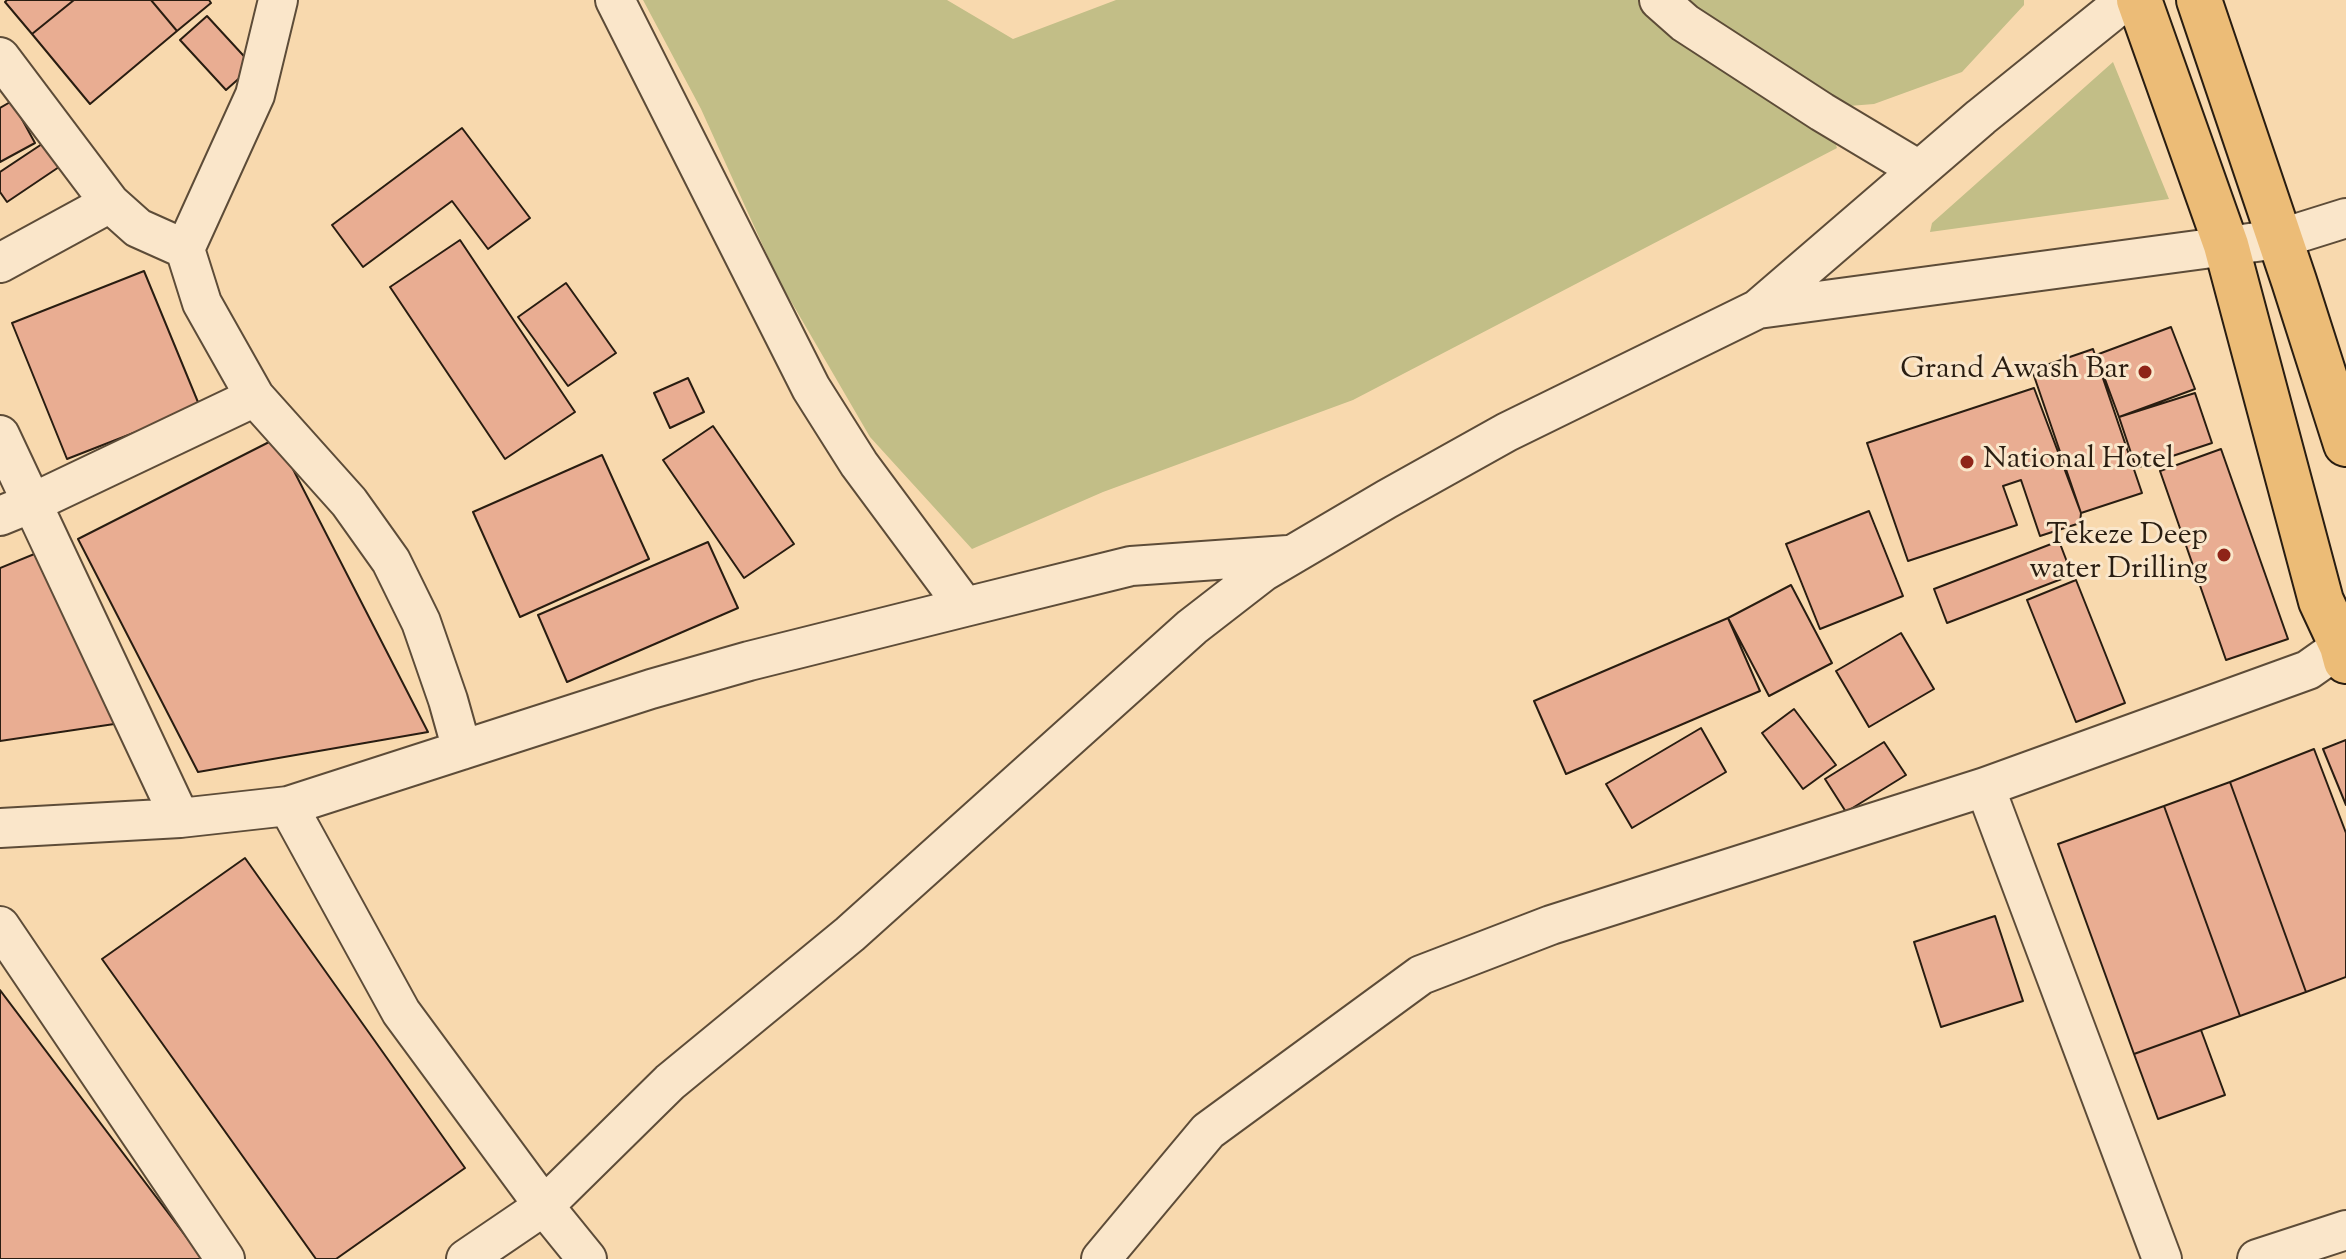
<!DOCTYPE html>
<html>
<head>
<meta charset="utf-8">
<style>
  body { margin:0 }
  canvas { display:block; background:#f8d9ae }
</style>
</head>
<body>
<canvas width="2346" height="1259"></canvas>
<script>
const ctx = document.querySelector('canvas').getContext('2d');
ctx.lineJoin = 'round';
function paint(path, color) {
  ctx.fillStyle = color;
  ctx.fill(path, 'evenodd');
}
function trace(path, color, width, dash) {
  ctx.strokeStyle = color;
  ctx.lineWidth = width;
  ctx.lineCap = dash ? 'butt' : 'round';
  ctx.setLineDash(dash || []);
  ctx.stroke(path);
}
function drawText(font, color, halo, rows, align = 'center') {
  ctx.font = font + ' "Sorts Mill Goudy",serif';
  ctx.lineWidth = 6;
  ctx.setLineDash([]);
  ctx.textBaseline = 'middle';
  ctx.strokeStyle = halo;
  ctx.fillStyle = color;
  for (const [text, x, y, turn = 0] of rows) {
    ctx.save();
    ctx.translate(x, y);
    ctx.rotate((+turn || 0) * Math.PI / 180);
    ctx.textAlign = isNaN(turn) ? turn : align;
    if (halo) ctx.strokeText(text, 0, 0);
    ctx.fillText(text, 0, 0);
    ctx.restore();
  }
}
paint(new Path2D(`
  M643,0h304l66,39 103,-39h908v5l-62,67 -88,32 -50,4 13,40 -484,252 -250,92 -131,57 -102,-112 -92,-158 -77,-170z
  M2113,62l56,137 -239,33 2,-9z`), '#c2be87');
const building = new Path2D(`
  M7,0h67l-42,34 -27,-32z
  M74,0h77l26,31 -87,73 -58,-70z
  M151,0h58l2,3 -34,28z
  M207,16l46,50 -27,24 -46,-50z
  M12,101l23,42 -35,19v-54z
  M462,128l68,90 -42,31 -36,-48 -89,66 -31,-42z
  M42,144l17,23 -52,35 -7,-10v-20z
  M460,240l115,172 -70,47 -115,-172z
  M144,271l56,136 -133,52 -55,-136z
  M566,283l50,70 -48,33 -50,-69z
  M2171,327l24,62 -76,28 -23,-62z
  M2093,349l49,144 -61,20 -49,-143z
  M688,378l16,34 -34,16 -16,-35z
  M2034,388l47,125 -1,10 -40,13 -19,-56 -18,6 14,39 -109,36 -41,-118z
  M2195,393l17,50 -76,25 -17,-51z
  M713,426l81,118 -50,34 -81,-118z
  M277,438l151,294 -230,40 -120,-233z
  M2221,449l67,190 -62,21 -66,-189z
  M602,455l47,104 -129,58 -47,-105z
  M1869,511l34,85 -83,33 -34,-85z
  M2059,541l13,34 -125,48 -13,-34z
  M708,542l30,66 -171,74 -29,-67z
  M49,548l72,175 -121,18v-173z
  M2076,580l49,123 -49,19 -49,-122z
  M1791,585l41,78 -63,33 -41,-78z
  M1728,618l32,73 -194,83 -32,-73z
  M1901,633l33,56 -65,38 -33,-56z
  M1794,709l42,56 -33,24 -41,-56z
  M1701,728l25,44 -94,56 -26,-44z
  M2346,740v65l-23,-56z
  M1884,742l22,33 -60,37 -21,-33z
  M2314,749l32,84v144l-40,15 -76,-210z
  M2230,782l76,210 -66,24 -76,-210z
  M2164,806l76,210 -106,38 -76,-210z
  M245,858l220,310 -129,91h-20l-214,-300z
  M1995,916l28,85 -82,26 -27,-85z
  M0,990l203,269h-203z
  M2201,1030l24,65 -67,24 -24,-65z`);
paint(building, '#e9ad92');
trace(building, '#291d11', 2);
const minor = new Path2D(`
  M278,0l-23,95 -70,154 17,54 53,94 94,105 42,59 30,61 27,78 14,50
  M615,0l196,388 48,76 106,143
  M1659,0l26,23 137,89 97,58
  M0,57l110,146 28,25 47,21
  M0,263l110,-60
  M1758,309l521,-70 67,-21
  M0,435l180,383
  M0,516l32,-13 223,-106
  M1985,787l177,472
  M288,806l113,206 143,194 43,53
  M0,828l180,-10 108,-12 363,-117 98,-28 216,-54 166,-41 157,-11
  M0,926l225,333
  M466,1259l78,-53 126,-124 180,-148 342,-307 71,-55 124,-73 120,-67 251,-123 223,-192 145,-117
  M1101,1259l107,-128 213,-156 130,-50 434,-138 323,-117 34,-24
  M2257,1259l89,-29`);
const major = new Path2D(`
  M2139,0l87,245 95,356 21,45 4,15
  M2199,0l95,281 52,163`);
trace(minor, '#5d4c38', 42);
trace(major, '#291d11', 48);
trace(minor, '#fae6ca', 38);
trace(major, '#ecbc77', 44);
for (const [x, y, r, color] of [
  [2145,372,8,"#8f2418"],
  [1967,462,8,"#8f2418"],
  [2224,555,8,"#8f2418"]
]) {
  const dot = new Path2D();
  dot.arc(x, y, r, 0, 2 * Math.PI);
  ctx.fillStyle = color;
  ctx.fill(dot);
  trace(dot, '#fae6ca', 3);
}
drawText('30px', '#291d11', '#fae6ca', [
  ["Grand Awash Bar",2129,372],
  ["National Hotel",1983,462,"left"],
  ["Tekeze Deep",2208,538],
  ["water Drilling",2208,572]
], 'right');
</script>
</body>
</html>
